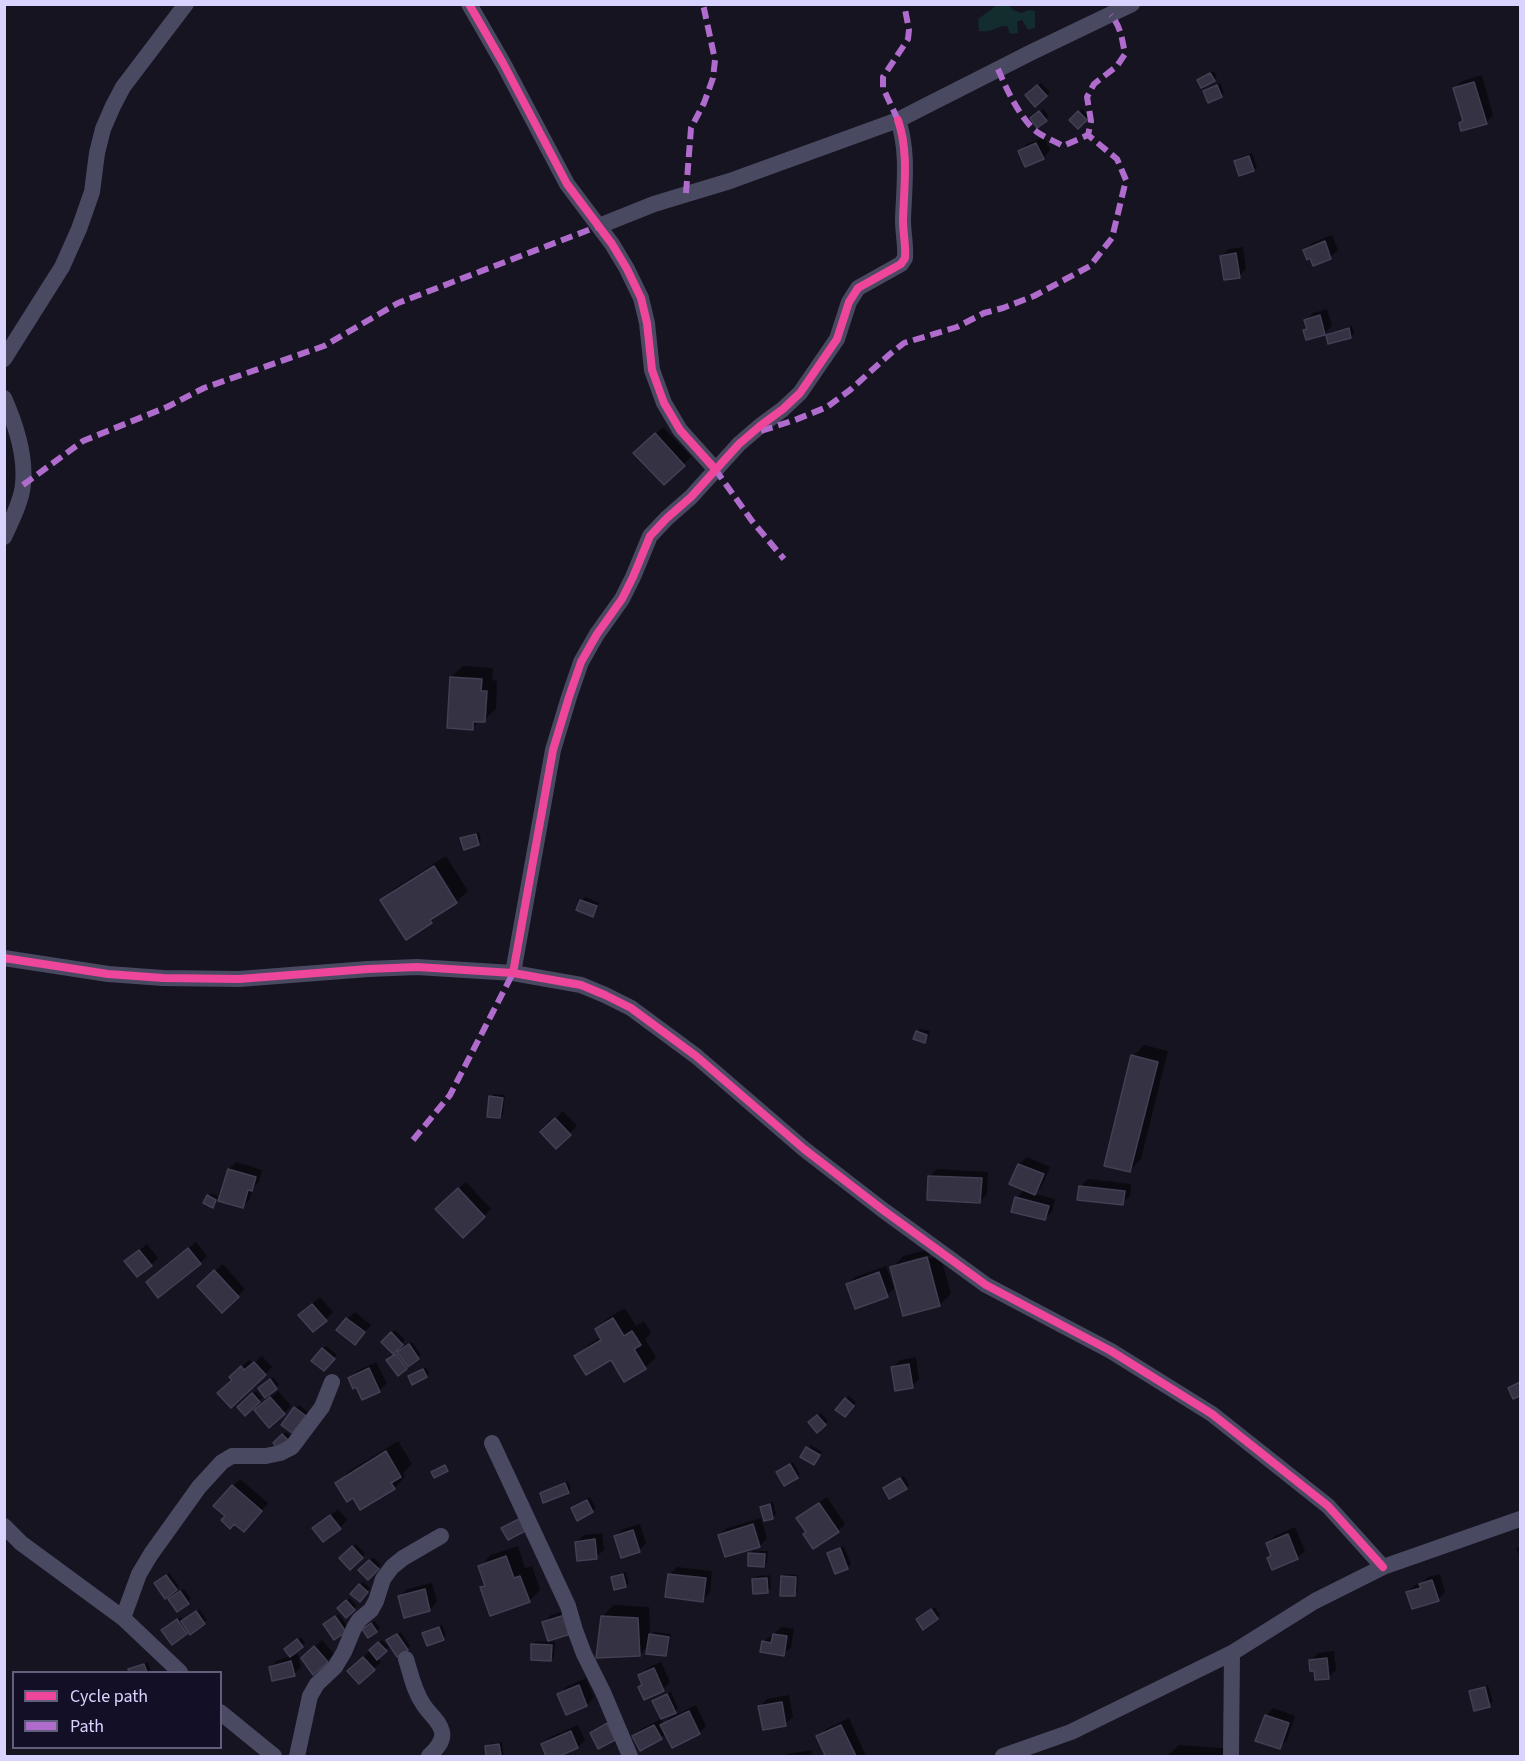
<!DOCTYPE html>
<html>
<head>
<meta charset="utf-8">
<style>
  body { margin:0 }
  #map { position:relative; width:1525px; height:1761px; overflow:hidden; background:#161421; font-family:"Source Sans 3",sans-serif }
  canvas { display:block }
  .frame { position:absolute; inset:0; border:6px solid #d9d4ff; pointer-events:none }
  .legend { position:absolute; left:12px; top:1671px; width:210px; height:78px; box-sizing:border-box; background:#130f26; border:2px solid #625e7d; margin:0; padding:8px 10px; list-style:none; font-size:18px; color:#d9d4ff }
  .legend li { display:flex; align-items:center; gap:12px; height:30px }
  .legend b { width:30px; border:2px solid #625e7d }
</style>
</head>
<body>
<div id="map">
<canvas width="1525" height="1761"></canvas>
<div class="frame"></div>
<ul class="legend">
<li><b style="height:8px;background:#ed469a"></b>Cycle path</li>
<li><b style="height:8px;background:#b06ccc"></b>Path</li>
</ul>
</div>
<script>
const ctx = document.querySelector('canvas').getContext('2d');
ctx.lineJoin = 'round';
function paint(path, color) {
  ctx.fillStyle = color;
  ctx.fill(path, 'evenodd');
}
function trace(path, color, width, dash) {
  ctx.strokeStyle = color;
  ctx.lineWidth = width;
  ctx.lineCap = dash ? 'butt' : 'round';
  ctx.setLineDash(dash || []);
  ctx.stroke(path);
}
paint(new Path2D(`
  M997,5h12l4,5 9,3 7,-3 6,1v17l-7,2 -6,-10 -5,2 1,11 -8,1 -3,-8c-12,0 -14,7 -28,5l-1,-12z`), '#132c2d');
paint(new Path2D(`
  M1214,71l3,6 -3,3h-16z
  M1482,75l11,40 -7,8h-26l4,-3 -9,-32 7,-7z
  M1041,83l9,9 -15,13 -8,-10z
  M1220,83l4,10 -3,3 -16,-5 3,-3z
  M1043,109l6,7 -11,10 -3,-11z
  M1082,109l7,7 -11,11 -7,-7z
  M1044,137l6,13 -7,8 -23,-7 7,-7z
  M1252,153l5,14 -4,3 -17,-9 3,-3z
  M1332,235l6,15 -8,7 -16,7 -9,-14 7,-7z
  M1243,247l3,22 -7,7 -17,-20 7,-7z
  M1327,309l5,17 -8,8 -19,-3 3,-3 -2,-8 7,-7z
  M1352,326l2,7 -3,4 -24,-2 4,-3z
  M663,427l28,30 -27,26 -28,-30z
  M463,666l30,2 -1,12 5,1 -1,28 -12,11h-4l-8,8 -21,-51z
  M479,832l2,9 -3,3 -16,-5 3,-3z
  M446,856l22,35 -12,11 -14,9 -11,11 -25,16 -24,-38 12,-11z
  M585,897l14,6 -3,9 -3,3 -11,-14z
  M920,1029l10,2 -2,7 -3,3 -8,-9z
  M1144,1045l24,6 -27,108 -11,11 3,-114z
  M494,1094l11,1 -2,19 -3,3 -10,-20z
  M563,1111l14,15 -21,21 -13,-15z
  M1027,1157l23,10 -8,19 -7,8 20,5 -3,12 -7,8 -29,-21 9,-9 -14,-5 8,-20z
  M236,1162l26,8 -3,12 -6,6 -3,11 -8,8 -13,-38z
  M937,1169l51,3 -1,22 -7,7 -50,-25z
  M1088,1179l43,5 -1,12 -8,7 -41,-17z
  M466,1182l25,27 -28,27 -18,-34z
  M211,1193l7,4 -6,9 -4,-10z
  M196,1242l11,14 -7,7 -52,19z
  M147,1244l11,14 -7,7 -25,-4z
  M938,1247l13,47 -12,11 -47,-37 11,-12zM934,1254v3l-31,8v-3z
  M223,1264l22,25 -23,22 -16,-32z
  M886,1266l8,22 -7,8 -39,-12 7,-7z
  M320,1297l13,15 -7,7 -19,-11z
  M625,1308l11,18 8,-5 7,12 -6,6 11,18 -11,11 -33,-10 -36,-2 12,-11 13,-8 -5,-8 12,-11z
  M355,1312l16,13 -16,18 -8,-24z
  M395,1330l10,10 -12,12 -10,-10z
  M412,1342l9,13 -15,13 -14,-11z
  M326,1346l11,9 -13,14 -11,-9z
  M262,1356l10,11 -7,7 -31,5 -3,-2 18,-17 4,4z
  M916,1357l3,22 -7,7 -19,-19 7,-7z
  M376,1362l11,21 -8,8 -22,-6 -7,-7 7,-7z
  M426,1367l3,6 -3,3 -17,1z
  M273,1377l6,8 -3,3 -13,-3z
  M256,1391l6,7 -17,16 -6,-7z
  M278,1391l13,15 -7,7 -20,-10z
  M849,1396l7,6 -8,10 -11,-3z
  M299,1405l9,7 -13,16 1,-20z
  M821,1413l7,8 -11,10 -4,-12z
  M286,1432l4,4 -12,11 -3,-4z
  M398,1441l14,23 -9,9 2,4 -11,11 -41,8 -16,-13 11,-11z
  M811,1445l11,7 -5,8 -15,-3z
  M793,1462l7,12 -16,10 -3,-15z
  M904,1476l5,9 -3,3h-21z
  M240,1479l28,24 -17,20 -24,-7 6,-30z
  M568,1481l3,8 -3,3 -27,2 4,-3z
  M590,1497l6,11 -4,3 -20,-3z
  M827,1497l18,27 -7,7 -31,1 -9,-14 8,-7z
  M773,1502l3,12 -3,3 -8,2 -3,-12 3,-3z
  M338,1509l9,11 -7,8 -26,1z
  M761,1518l6,20 -7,8 -34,10 -7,-21 8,-7z
  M640,1524l6,19 -7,8 -24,-15 8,-7z
  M1295,1527l10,24 -8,7 -29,1 4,-4 -5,-12 8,-7z
  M602,1533l2,17 -8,7 -20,-15 8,-7z
  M356,1544l9,10 -15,14 -9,-10z
  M1520,1545v11l-4,-7z
  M518,1546l7,22 7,-2 8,24 -11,11 -47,-13 4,-4 -6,-18 11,-11z
  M844,1546l7,18 -3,3 -12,5 -7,-18 3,-3z
  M753,1551h15l-1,11 -3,4 -14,-12z
  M373,1557l8,8 -13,13 -8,-8z
  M677,1567l35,4 -2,22 -8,7 -32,-26z
  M626,1572l3,11 -4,3 -12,-9 3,-3z
  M169,1573l10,13 -3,3 -17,-9z
  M785,1574l13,1 -1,17 -3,3 -12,-18z
  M1440,1574l5,18 -7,8 -30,-8 7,-7 7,-2 6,-6z
  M770,1575l1,13 -4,3 -14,-11 4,-4z
  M363,1582l7,6 -10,12 -7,-6z
  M432,1583l5,19 -7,8 -30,-13 7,-8z
  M184,1589l7,10 -3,4 -15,-7z
  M350,1598l7,8 -11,10 -7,-8z
  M613,1605l36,2 1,28 4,-3 17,2 -3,17 -3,4 -16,-10 -10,10 -37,-38z
  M935,1607l5,8 -3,3 -16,-2z
  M199,1609l8,11 -18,10 -17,13 -5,-16 14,-10 2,4z
  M573,1609l4,17 -33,-4 7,-7z
  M339,1614l9,13 -3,3 -17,-9z
  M375,1621l5,7 -12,8 -1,-10z
  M442,1625l4,10 -3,3 -19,-4 3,-4z
  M782,1627l12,2 -3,18 -7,7 -21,-12z
  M401,1632l9,14 -3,3 -16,-12z
  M301,1637l4,6 -3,3h-13z
  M322,1640l12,14 -7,7 -17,-10z
  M382,1640l7,7 -11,11 3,4 -22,20 -3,-18z
  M536,1641l19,1 -1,14 -3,3 -18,-15z
  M1334,1651l2,19 -7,7 -14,-8 -4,-9 7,-7z
  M298,1654l3,13 -7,7 -24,-7 8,-7z
  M148,1662l3,10h-21v-2l3,-3z
  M661,1662l9,20 -7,7 -20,-5 -4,-8 8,-8z
  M586,1678l8,19 -7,8 -20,8 -8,-19 7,-7z
  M1488,1685l5,17 -4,3 -19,-13 4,-3z
  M671,1692l7,16 -3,3 -21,-10z
  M789,1695l4,22 -8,7 -25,-18 7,-7z
  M696,1705l10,21 -7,7h-33l-5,5 -27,-1 7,-8 20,-10 3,4 5,-5z
  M1273,1708l22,8 -8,24 -8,8 -13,-32z
  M614,1717l1,22 -24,-6 8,-7z
  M849,1718l17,38h-44l4,-3 -8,-16 8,-8z
  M578,1725l7,15 -7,7 -22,9h-8l-5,-12 7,-7z
  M502,1742l2,14h-17l-1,-9 3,-3z
  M1179,1745l53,4 -1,7h-64z
  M811,1750l1,6h-27l2,-2z`), '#0007');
const building = new Path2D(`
  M1210,73l5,8 -14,7 -4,-8z
  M1474,82l13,42 -26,7 -2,-8 4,-2 -10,-33z
  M1037,85l10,11 -12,11 -10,-12z
  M1217,85l5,12 -14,6 -5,-12z
  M1039,111l8,10 -10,7 -7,-10z
  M1078,111l9,9 -9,9 -9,-9z
  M1036,143l8,16 -19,8 -7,-16z
  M1249,156l5,15 -15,5 -5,-15z
  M1325,241l6,18 -18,7 -3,-8 -3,2 -4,-10z
  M1236,253l4,25 -16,2 -4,-24z
  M1320,315l5,20 -19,5 -3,-10 4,-1 -3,-9z
  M1349,328l2,10 -23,6 -2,-9z
  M655,433l30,33 -21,19 -31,-32z
  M450,677l32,2 -1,12h6l-2,31h-12v8l-26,-2z
  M476,834l3,11 -15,5 -4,-12z
  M434,866l23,37 -27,17 2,3 -26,17 -26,-40z
  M580,900l17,6 -4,11 -17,-7z
  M916,1031l11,4 -2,8 -12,-4z
  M1131,1055l27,7 -28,110 -26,-6z
  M489,1096l14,2 -3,20 -13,-1z
  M555,1118l16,17 -15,14 -16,-17z
  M1018,1164l26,10 -9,21 -26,-11z
  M228,1169l28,8 -4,14 -4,-1 -5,18 -25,-7z
  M928,1176l54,2 -2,25 -53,-3z
  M1079,1186l46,5 -2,14 -46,-5z
  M458,1188l27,29 -22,21 -28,-29z
  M207,1195l9,5 -3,8 -10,-5z
  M1015,1197l34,9 -4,14 -34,-8z
  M188,1248l13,16 -43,34 -12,-16z
  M139,1250l13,16 -15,11 -13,-16z
  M927,1257l13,49 -37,10 -13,-49z
  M214,1270l25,27 -17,16 -25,-27z
  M879,1272l9,25 -33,12 -9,-25z
  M312,1304l15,17 -14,11 -15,-17z
  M346,1318l19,14 -10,13 -19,-15z
  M613,1318l11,18 8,-5 9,14 -7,4 12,20 -22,13 -13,-22 -25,15 -12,-19 27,-16 -6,-11z
  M391,1332l12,13 -10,9 -12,-12z
  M409,1344l10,15 -11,8 -11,-15z
  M322,1348l13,11 -11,12 -13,-10z
  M396,1354l11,15 -9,7 -12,-16z
  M254,1362l12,13 -35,33 -14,-15 15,-13 -3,-3 12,-11 3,4z
  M909,1364l4,24 -18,3 -4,-24z
  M369,1368l11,24 -18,8 -6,-13 -3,2 -5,-11z
  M423,1369l4,8 -15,8 -4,-9z
  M270,1379l7,10 -12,9 -7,-10z
  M1520,1382v14l-7,3 -5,-11z
  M252,1393l8,9 -15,14 -8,-9z
  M270,1397l15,17 -16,14 -15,-18z
  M845,1398l9,8 -9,11 -10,-7z
  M294,1407l12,9 -14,17 -11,-8z
  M817,1415l9,10 -9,8 -9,-11z
  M282,1434l6,6 -10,9 -5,-6z
  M806,1447l14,8 -6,10 -14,-8z
  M386,1451l15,26 -10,6 4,6 -35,21 -7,-12 -6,4 -12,-19z
  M790,1464l8,14 -14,8 -8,-14z
  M445,1465l3,6 -14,7 -3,-6z
  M900,1478l7,11 -18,10 -6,-11z
  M565,1483l4,10 -26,10 -3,-10z
  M232,1485l30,26 -18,21 -10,-8 -4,5 -9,-9 4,-4 -12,-10z
  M587,1500l6,12 -16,9 -6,-13z
  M819,1503l20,29 -26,17 -10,-15 3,-2 -10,-14z
  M770,1504l3,15 -9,2 -4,-14z
  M330,1515l11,14 -18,13 -11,-14z
  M519,1519l6,12 -17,9 -7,-12z
  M753,1524l7,23 -35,10 -7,-22z
  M633,1530l7,22 -19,6 -7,-22z
  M1288,1534l10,25 -26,11 -5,-12 4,-2 -5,-13z
  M595,1539l2,20 -20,2 -2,-19z
  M352,1546l11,12 -13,12 -11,-12z
  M840,1548l8,21 -13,5 -8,-21z
  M748,1553l17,1 -1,13 -16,-1z
  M506,1556l8,22 6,-2 10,26 -40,14 -10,-29 5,-1 -7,-20z
  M369,1560l10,9 -11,11 -10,-10z
  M623,1574l3,13 -12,3 -3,-13z
  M668,1574l38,4 -3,24 -38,-5z
  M166,1575l11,15 -12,9 -11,-16z
  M781,1576l15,1 -1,19h-15z
  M767,1578l1,15 -15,1 -1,-15z
  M1432,1580l7,21 -27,8 -6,-17 15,-4 -2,-4z
  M359,1584l9,8 -8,10 -10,-8z
  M425,1589l5,22 -26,7 -6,-22z
  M180,1591l9,13 -12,8 -9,-13z
  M346,1600l9,10 -9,8 -9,-10z
  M931,1609l7,10 -15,11 -7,-11z
  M196,1611l9,13 -15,11 -9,-14z
  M565,1615l6,19 -23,7 -6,-19z
  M335,1616l11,16 -12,8 -11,-16z
  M601,1616l37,2 2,38 -44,2z
  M177,1619l10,15 -15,11 -11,-15z
  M371,1623l6,9 -9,6 -6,-9z
  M439,1627l5,13 -17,6 -5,-13z
  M397,1634l11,16 -11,7 -11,-17z
  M649,1634l20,3 -3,19 -20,-2z
  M773,1634l14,2 -3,20 -24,-4 2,-11 9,2z
  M297,1639l6,8 -13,10 -6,-8z
  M378,1642l9,9 -10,9 -8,-10z
  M531,1644l21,1 -1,16 -20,-1z
  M314,1646l14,16 -15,13 -12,-17z
  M363,1657l12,13 -16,14 -12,-13z
  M1327,1658l2,21 -14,1 -1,-9h-4l-1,-11z
  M291,1661l4,15 -23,5 -3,-14z
  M144,1664l3,8h-18l-1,-3z
  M654,1668l10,23 -20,9 -6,-13 4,-2 -4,-10z
  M579,1685l8,21 -21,9 -9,-21z
  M1485,1687l5,20 -16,4 -5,-20z
  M667,1694l9,19 -15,6 -9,-18z
  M782,1702l4,24 -23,4 -5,-24z
  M689,1711l11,23 -28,14 -12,-23z
  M1265,1715l24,8 -9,26 -25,-8z
  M607,1723l8,17 -17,9 -8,-16z
  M654,1725l8,14 -22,12 -8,-15z
  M841,1725l15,31h-34l3,-1 -9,-19z
  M571,1731l7,17 -19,8h-13l-5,-12z
  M499,1744l2,12h-15l-1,-10z`);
paint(building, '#343243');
trace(building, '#433f54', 1.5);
trace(new Path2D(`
  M469,4l34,59 64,121 45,60 15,25 14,29 6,25 5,47 12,33 16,27 35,39
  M599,226l55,-22 76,-23 168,-61 134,-68 100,-48
  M4,359l58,-92 17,-38 13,-37 5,-39 6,-24 10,-23 10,-19 63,-83
  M4,398c12,27 22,57 19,86 -1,16 -12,38 -19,53
  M4,958l104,16 55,4 76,1 129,-10 49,-2 96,6 68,12 24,10 26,13 65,48 108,93 79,61 103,75 125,66 101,63 116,92 55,61
  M513,973l40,-223 16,-53 12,-35 16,-28 25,-35 11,-22 17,-41 17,-18 24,-21 48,-53 21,-18 23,-17 17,-16 37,-54 12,-37 9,-14 43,-24 4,-6c1,-13 -2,-25 -2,-38 1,-33 6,-68 -5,-100
  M492,1443l76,163 7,24 9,24 19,38 27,64
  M4,1526l17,17 102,75 57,54
  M123,1618l16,-44 12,-20 48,-67 23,-25 10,-6h34l14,-3 12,-6 30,-40 10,-25
  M406,1659c5,16 8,32 17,45 6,10 17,17 19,28 2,10 -7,18 -13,24
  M220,1712l54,44
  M297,1756l13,-60 7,-12 18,-17 9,-15 10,-24 5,-8 12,-10 5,-9 7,-22 9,-12 11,-9 38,-22
  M1003,1756l68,-24 161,-79 83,-52 68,-34 137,-48
  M1231,1756l1,-103`), '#4a4962', 16);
trace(new Path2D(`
  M998,69c8,19 22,50 39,63 7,5 17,9 26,14l25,-11 3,-14 -4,-24 7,-13 23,-18 8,-12c-3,-15 -4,-27 -14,-39
  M898,120l-15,-32v-11l25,-38 1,-9 -5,-26
  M686,193l5,-65 13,-25 9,-25 2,-18 -12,-56
  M761,431l34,-11 32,-13 23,-17 40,-36 14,-11 53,-16 27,-14 19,-5 31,-12 56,-30 22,-28 14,-58 -9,-21 -29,-24
  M715,469l37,52 32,38
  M23,485l60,-44 84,-34 37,-19 120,-42 74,-43 201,-77
  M413,1140l37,-45 63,-122`), '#b06ccc', 6, [12, 6]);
trace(new Path2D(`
  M469,4l34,59 64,121 45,60 15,25 14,29 6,25 5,47 12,33 16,27 35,39
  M4,958l104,16 55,4 76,1 129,-10 49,-2 96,6 68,12 24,10 26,13 65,48 108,93 79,61 103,75 125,66 101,63 116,92 55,61
  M513,973l40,-223 16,-53 12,-35 16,-28 25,-35 11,-22 17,-41 17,-18 24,-21 48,-53 21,-18 23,-17 17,-16 37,-54 12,-37 9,-14 43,-24 4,-6c1,-13 -2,-25 -2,-38 1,-33 6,-68 -5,-100`), '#ed469a', 8);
</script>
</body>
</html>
